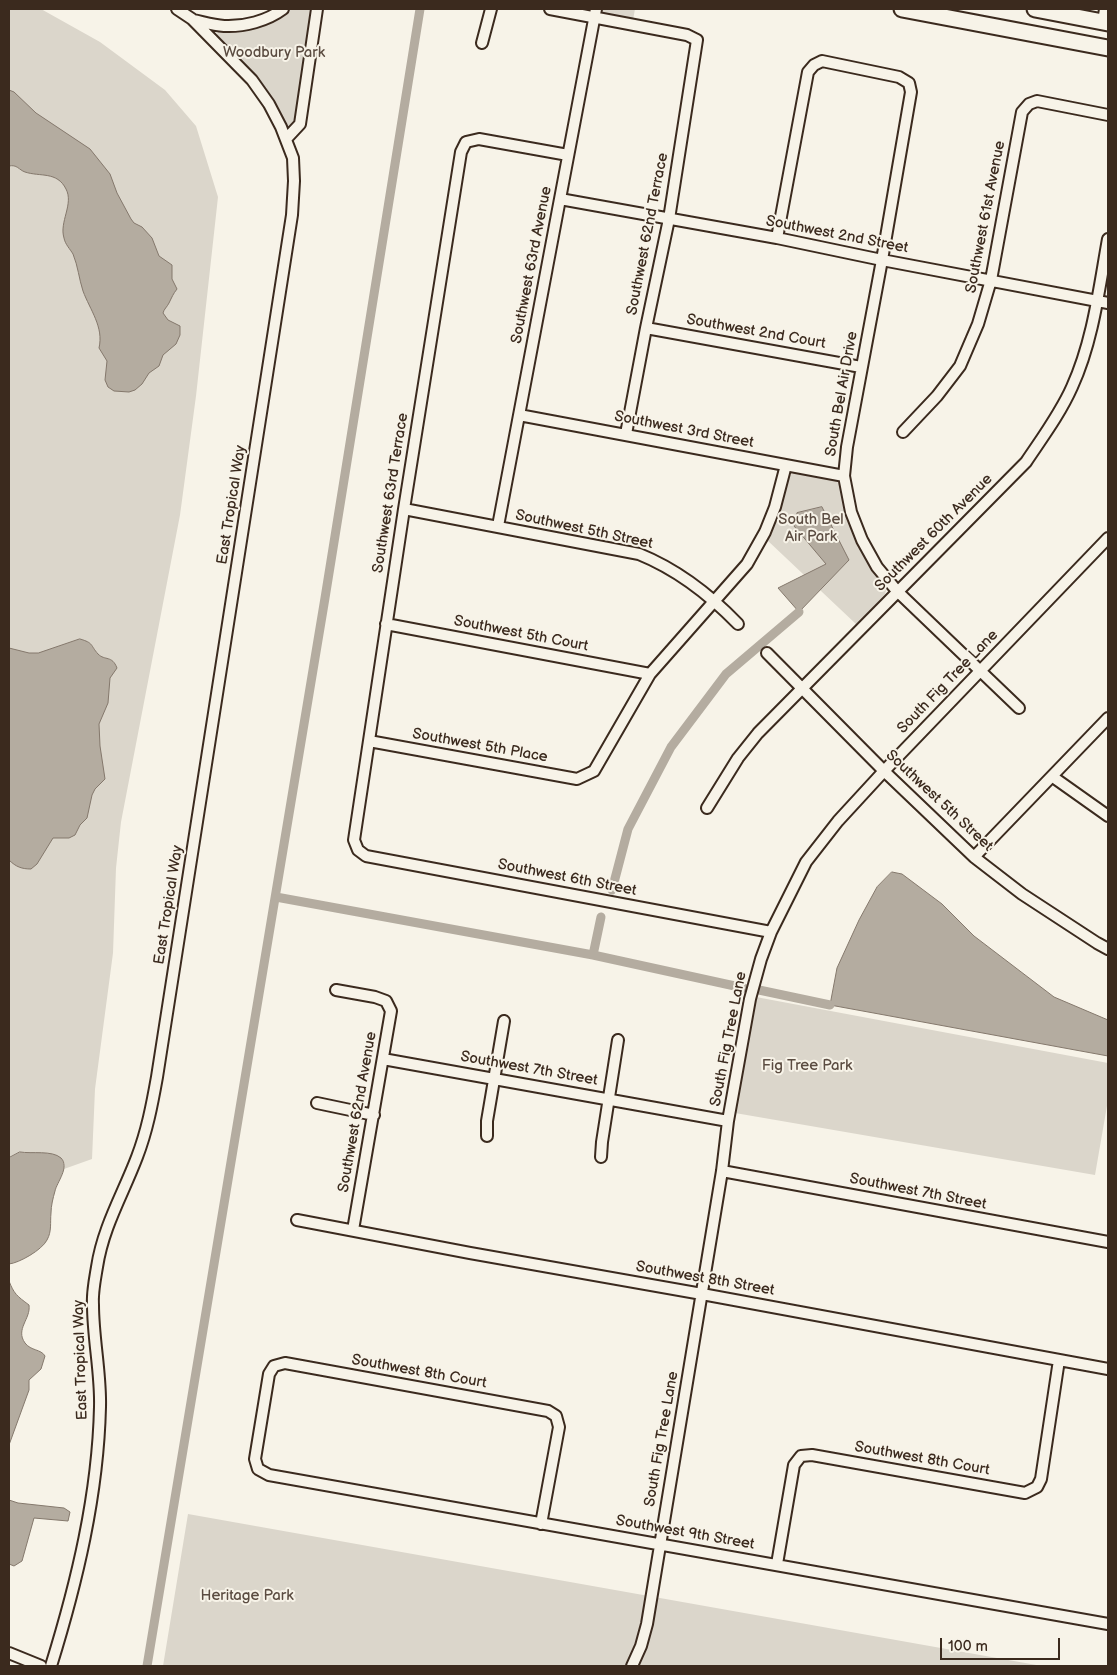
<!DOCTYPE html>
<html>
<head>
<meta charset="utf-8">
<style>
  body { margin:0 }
  #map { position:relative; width:1117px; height:1675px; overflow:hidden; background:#f7f3e8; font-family:"Balsamiq Sans",sans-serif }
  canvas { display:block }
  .frame { position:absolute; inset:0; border:10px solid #3b2a1e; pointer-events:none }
  .scale { position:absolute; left:940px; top:1638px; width:120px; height:22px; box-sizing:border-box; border:2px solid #3b2a1e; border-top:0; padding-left:6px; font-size:15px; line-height:18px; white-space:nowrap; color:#3b2a1e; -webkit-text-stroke:4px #f7f3e8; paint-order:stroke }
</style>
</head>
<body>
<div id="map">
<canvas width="1117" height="1675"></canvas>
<div class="frame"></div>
<div class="scale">100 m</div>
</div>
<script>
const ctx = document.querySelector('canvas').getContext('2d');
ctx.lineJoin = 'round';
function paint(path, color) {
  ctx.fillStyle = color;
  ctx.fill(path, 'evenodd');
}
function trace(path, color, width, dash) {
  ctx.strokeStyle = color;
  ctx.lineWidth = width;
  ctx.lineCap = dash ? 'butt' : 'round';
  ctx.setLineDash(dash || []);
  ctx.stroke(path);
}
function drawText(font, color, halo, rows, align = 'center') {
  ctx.font = font + ' "Balsamiq Sans",sans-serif';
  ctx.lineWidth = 4;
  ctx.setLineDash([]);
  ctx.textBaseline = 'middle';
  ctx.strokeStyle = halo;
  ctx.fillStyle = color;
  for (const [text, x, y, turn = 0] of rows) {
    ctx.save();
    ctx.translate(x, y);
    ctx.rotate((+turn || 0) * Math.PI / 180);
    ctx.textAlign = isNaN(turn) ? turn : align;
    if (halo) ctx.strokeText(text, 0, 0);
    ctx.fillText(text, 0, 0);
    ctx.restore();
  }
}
paint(new Path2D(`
  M9,9h32l59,33 65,48 31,36 22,71 -22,199 -16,119 -59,307 -5,46 -3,85 -18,136 -3,70 -28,10 1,-5 -3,-5 -8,-4 -34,-3 -11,6z
  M292,9h21l-17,111 -3,7 -6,6 -71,-97 2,-4 6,-2 51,-11z
  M600,9h35l-2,11 -28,-6z
  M798,471l33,7 9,6 47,103 -2,7 -28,31 -90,-85 -1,-4 24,-61z
  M756,997l352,66v37l-13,75 -360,-62z
  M188,1514l854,152h-879z`), '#dbd6cb');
const water = new Path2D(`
  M9,90l5,2 22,21 54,36 20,25 7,19 14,26 3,4 8,4 10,11 7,18 13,9v14l5,10c-4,5 -5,8 -8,14 -2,4 -5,6 -6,10l5,7 12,6v9l-4,9 -13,11 -4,11 -10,7 -7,11 -7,6 -6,2 -15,-1 -6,-4 -3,-7 2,-19 -8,-13c5,-21 -9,-38 -16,-57 -4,-12 -5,-25 -10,-37 -3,-5 -8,-10 -9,-16 -5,-16 10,-34 2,-49 -9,-18 -26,-12 -41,-17 -6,-2 -8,-8 -16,-6z
  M822,507l27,53 -50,52 -21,-24 48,-24 -32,-38 3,-13z
  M80,639c14,4 10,6 18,15 7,7 14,1 19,14l-7,10 -2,25 -9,21 1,22 5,33 -10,10 -3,6 -5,23 -7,7 -5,10 -6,3h-16l-16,26 -6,5c-9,0 -15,-2 -22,-9v-212l20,5h9z
  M892,872l10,2 40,30 32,32 80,61 54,23v36l-278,-51 7,-37 22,-48 18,-33z
  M20,1152c12,2 32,-2 41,6 9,9 -4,24 -6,33 -2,7 -4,15 -4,22 -1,10 1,18 -4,27 -5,10 -28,23 -38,24v-106z
  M9,1281c5,13 8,15 20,24 2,14 -14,24 -4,38 6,8 16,6 20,13l-4,13 -12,11v10l-20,55z
  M9,1500l9,3 46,5 6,4 -2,9 -34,-3 -12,43 -8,5 -5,-2z`);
paint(water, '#b4aca0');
trace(water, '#84786c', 1);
trace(new Path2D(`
  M612,890l16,-61 43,-82 55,-73 73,-62
  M276,897l317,58 151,33
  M593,955l8,-38
  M759,990l71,15
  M147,1666l178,-1068 95,-589`), '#b4aca0', 9);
const minor = new Path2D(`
  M550,9l137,26 10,5 -28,179 -23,109 -20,106
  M193,20c10,2 20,5 31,6 20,1 43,-5 59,-17
  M1103,22l2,-13
  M482,43l9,-34
  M286,139l14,-15 17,-115
  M568,155l-89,-16 -13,3 -5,10 -57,357 -50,331 4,10 8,6 405,76
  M560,199l217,39 105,22 226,43
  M777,238l31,-166 6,-7 8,-4 77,16 10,6 2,9 -29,168 -35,187 -3,29 7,36 11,28 15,27 20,24 122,117
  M646,328l215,39
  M519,415l325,61
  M903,432l34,-36 23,-30 18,-42 13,-44 31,-168 7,-8 8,-3 71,14
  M404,509l235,45c37,15 71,41 99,70
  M498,526l98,-517
  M386,624l264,50
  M767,653l117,118 90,86 48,37 75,49 11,6
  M369,741l208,38 17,-8 56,-97 97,-110 18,-32 10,-25 11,-42
  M1053,777l55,39
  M707,808l31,-50 20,-25 268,-271c16,-24 34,-48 46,-75 21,-46 27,-98 36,-148
  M974,857l134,-139
  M336,990l39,7 11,4 5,10 -38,219
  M383,1059l345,62
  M317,1103l57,12
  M487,1136v-15l17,-100
  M601,1157l1,-15 16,-102
  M722,1171l386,71
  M297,1220l173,33 232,41 406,75
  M541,1524l18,-97 -3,-11 -8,-5 -263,-48 -11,3 -5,8 -14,85 3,10 11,6c279,51 560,98 839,149
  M777,1564l17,-99 7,-9 11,-1 213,38 12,-6 4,-8 18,-119
  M9,1653l32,13
  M51,1666c26,-84 47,-171 49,-259 1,-34 -7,-68 -7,-102 -1,-12 2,-26 4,-38 6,-40 26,-73 40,-110 10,-26 15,-52 20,-80l135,-862 2,-34 -1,-23 -12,-31 -12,-23 -17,-24 -60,-61 -15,-10
  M632,1666l9,-20 6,-22 75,-453 6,-50 22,-122 11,-40 10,-27 35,-70 32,-41 46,-50 224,-233`);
const primary = new Path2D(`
  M902,9l206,39
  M1035,9l73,14`);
trace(minor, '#3b2a1e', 14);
trace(primary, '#3b2a1e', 19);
trace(minor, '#f7f3e8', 10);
trace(primary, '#f7f3e8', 15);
drawText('15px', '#5b4c41', '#f7f3e8', [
  ["Woodbury Park",274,53],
  ["South Bel",811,520],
  ["Air Park",811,537],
  ["Fig Tree Park",807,1066],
  ["Heritage Park",247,1596]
]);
drawText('15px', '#3b2a1e', '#f7f3e8', [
  ["Southwest 61st Avenue",986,217,-79],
  ["Southwest 62nd Terrace",648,234,-79],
  ["Southwest 2nd Street",837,235,11],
  ["Southwest 63rd Avenue",532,265,-79],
  ["Southwest 2nd Court",756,332,10],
  ["South Bel Air Drive",842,394,-80],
  ["Southwest 3rd Street",684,430,11],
  ["Southwest 63rd Terrace",391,493,-81],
  ["East Tropical Way",232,505,-81],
  ["Southwest 5th Street",584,530,12],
  ["Southwest 60th Avenue",934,533,-45],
  ["Southwest 5th Court",521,634,11],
  ["South Fig Tree Lane",948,682,-46],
  ["Southwest 5th Place",480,746,10],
  ["Southwest 5th Street",939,801,43],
  ["Southwest 6th Street",567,878,11],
  ["East Tropical Way",169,905,-81],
  ["South Fig Tree Lane",729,1039,-79],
  ["Southwest 7th Street",529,1069,10],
  ["Southwest 62nd Avenue",358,1112,-80],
  ["Southwest 7th Street",918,1192,11],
  ["Southwest 8th Street",705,1279,10],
  ["East Tropical Way",81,1360,-92],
  ["Southwest 8th Court",419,1372,10],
  ["South Fig Tree Lane",662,1439,-80],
  ["Southwest 8th Court",922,1459,10],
  ["Southwest 9th Street",685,1533,10]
]);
</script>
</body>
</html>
